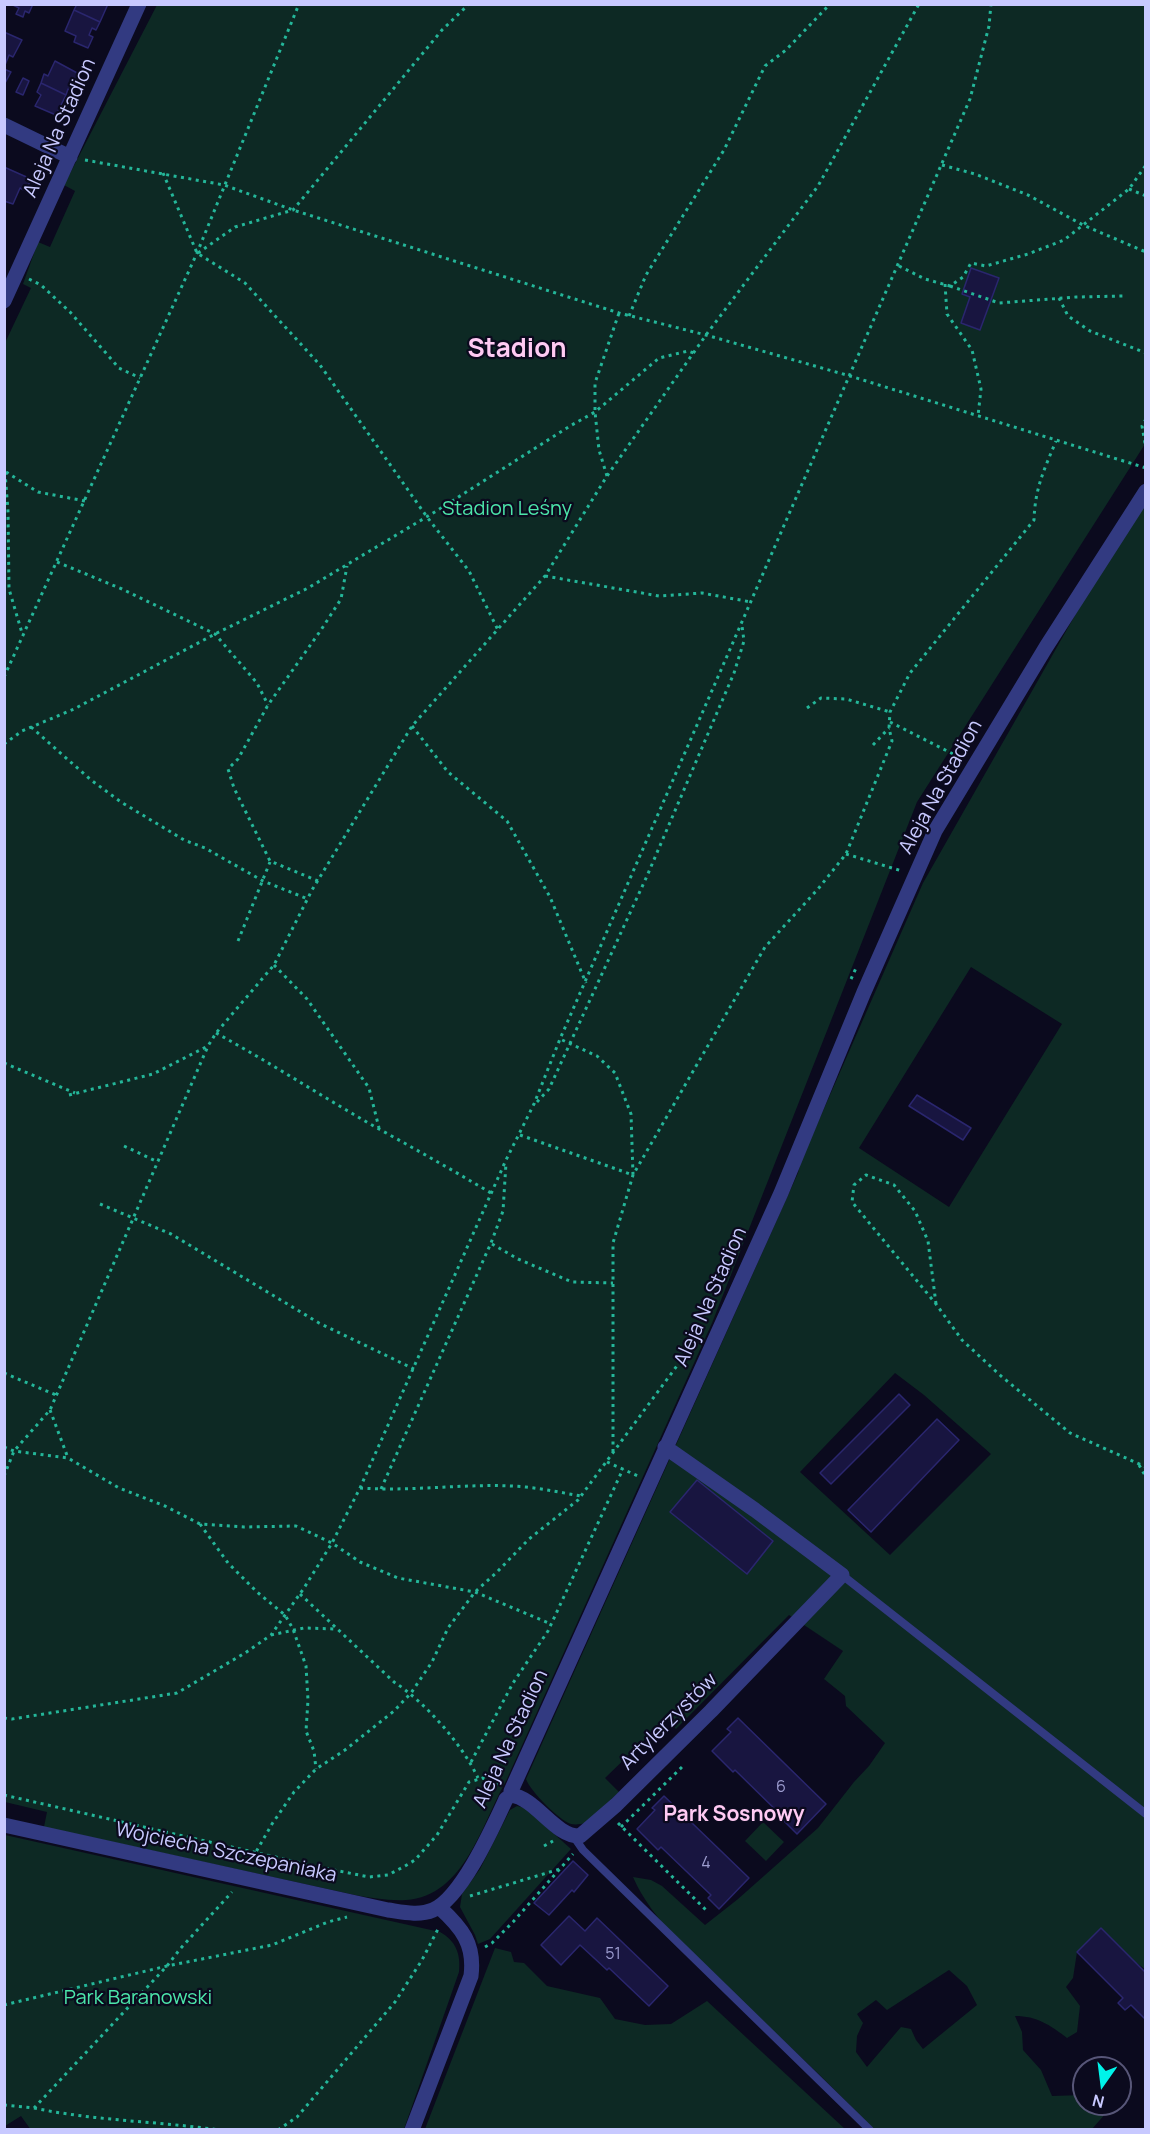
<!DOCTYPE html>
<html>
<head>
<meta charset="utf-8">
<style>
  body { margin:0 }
  #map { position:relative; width:1150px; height:2134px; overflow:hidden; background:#0b0a1e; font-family:Manrope,sans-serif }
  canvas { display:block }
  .frame { position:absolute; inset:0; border:6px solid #c8c9ff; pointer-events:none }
  .north { position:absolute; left:1072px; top:2056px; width:60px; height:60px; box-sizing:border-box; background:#0b0a1e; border:2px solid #575678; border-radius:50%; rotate:194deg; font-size:16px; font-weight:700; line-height:24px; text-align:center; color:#c8c9ff }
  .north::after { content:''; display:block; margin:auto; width:21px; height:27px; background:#00f3e9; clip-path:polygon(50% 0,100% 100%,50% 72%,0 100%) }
</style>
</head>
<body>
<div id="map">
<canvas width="1150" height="2134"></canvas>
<div class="frame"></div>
<div class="north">N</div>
</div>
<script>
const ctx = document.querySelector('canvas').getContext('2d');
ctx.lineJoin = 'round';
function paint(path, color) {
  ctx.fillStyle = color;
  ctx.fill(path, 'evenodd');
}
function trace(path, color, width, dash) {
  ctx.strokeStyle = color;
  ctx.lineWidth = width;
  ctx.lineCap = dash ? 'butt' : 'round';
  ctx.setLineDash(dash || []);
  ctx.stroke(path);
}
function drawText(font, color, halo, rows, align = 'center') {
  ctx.font = font + ' Manrope,sans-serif';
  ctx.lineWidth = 4.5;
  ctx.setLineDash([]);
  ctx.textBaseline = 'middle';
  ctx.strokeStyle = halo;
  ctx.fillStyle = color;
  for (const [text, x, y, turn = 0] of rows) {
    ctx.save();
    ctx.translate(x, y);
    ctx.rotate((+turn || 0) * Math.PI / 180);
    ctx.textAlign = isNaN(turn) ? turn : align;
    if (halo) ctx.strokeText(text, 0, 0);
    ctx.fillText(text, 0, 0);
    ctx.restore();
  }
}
paint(new Path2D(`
  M157,5h988v439l-228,358 -205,521 -206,458c-24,42 -41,115 -100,119 -17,1 -34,-2 -51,-5l-311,-68 3,-15 -42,-10 -1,-1457 27,-57 -8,-4 15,-42 12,5 25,-56 -11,-6z
  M1145,492v1477l-13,-9 -31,-31 -24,23 -4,26 -7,9 14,19 -3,26 -10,6c-17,-13 -30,-22 -52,-22l7,16 1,18 18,20 11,26 32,-1v9h30l-22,25h-219c-45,-48 -94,-92 -142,-138 -34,-32 -79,-70 -98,-114l18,3 11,6 43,39 33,-26 80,-71 36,-46 15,-16 16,-23 -39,-37 -1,-10 -21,-17 19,-28 -54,-36 -113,114 -10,-10 -61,59 14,14 -33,31c-5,1 -10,2 -15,1 -12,-4 -41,-33 -45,-45l272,-606 3,-12 122,-278zM971,967l91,57 -113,183 -90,-59zM895,1373l29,22 67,59 -101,101 -90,-83zM949,1970l18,16 10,19 -54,44 -7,-9 -5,-11 -10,-2 -34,40 -11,-15 1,-16 6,-13 -6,-9 19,-14 11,10z
  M517,1806l8,2 46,41 -81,90 -12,5 -3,-9 -15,-28 2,-13 18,-25 30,-59z
  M763,1822l21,20 -18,19 -21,-20z
  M5,1835l435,97c16,9 21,22 19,40l-55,157 -373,1 -10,-14 -16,10z
  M495,1948l16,4 3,10 10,1 23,23 53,12 15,21 30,6 26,-1 36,-23 138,128h-420z`), '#0d2924');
const building = new Path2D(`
  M11,4h22l-4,9 -4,-2 -2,6 -7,-3 3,-6z
  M77,4h31l-8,18 -26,-12z
  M74,10l26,12 -4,8 -4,-2 -3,7 4,2 -5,11 -14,-6 2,-6 -11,-5z
  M4,32l18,8 -9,17 -4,-2 -4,10z
  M55,61l24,13 -8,17 -3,-2 -2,6 -25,-12 3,-9 4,2z
  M4,69l7,3 -7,13z
  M23,78l6,3 -6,14 -7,-3z
  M41,83l25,12 -10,20 -21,-9 6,-11 -4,-3z
  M4,167l27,12 -5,12 -6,-3 -7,16 -9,-3z
  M971,268l28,10 -19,52 -19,-7 9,-26 -8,-3z
  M917,1095l54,33 -8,12 -54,-34z
  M899,1394l11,11 -79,79 -11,-11z
  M937,1419l22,21 -88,92 -23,-22z
  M697,1480l76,61 -26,33 -77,-62z
  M738,1718l88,86 -29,30 -15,-15 2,-1 -49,-48 -2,2 -21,-21 19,-19 -4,-3z
  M664,1796l85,82 -30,31 -11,-11 3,-3 -50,-48 -3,3 -21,-21 18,-19 -3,-2z
  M573,1861l15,14 -14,17 -2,-2 -23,25 -15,-12z
  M569,1916l16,15 12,-13 71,68 -19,20 -40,-38 -2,2 -27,-25 -19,20 -20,-20z
  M1101,1928l45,45v47l-15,-15 -6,5 -7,-7 5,-5 -46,-46z`);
paint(building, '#181540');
trace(building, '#2a266e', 1.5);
trace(new Path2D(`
  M85,160l139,25 69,25 326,103 87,22 144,41 296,92
  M942,165l33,9 53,21 55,30 63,27
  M163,173l34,80 48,30 75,82 107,152 42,54 29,59
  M1129,189l17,7
  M198,253l37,-26 58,-17 149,-180 27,-26
  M899,266l26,13 25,7 13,-9 8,-14 15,3 42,-12 36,-14 65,-51 17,-24
  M29,279l12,6 29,27 49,56 21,10
  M945,284l2,30 25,36 9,39 -3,27
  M950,286l49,17 77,-6 48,-1
  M1059,298l9,18 22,15 56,22
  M629,316l17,-41 78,-125 41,-84 21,-16 44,-46
  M1146,419l-4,7 4,23
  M5,472l3,39 1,78 13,44
  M6,472l32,20 47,9
  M607,476l-8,-26 -4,-38v-29l24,-70
  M57,562l65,27 93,45 42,49 11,22
  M545,576l114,20 43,-3 49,9
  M4,677l193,-424 102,-249
  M807,708l14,-10 25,1 44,13
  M890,722l71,36
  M412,726l36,46 59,49 43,76 36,86
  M31,727l60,53 30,22 63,38 21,8 58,33 45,18
  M4,744l18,-13 52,-22 141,-75 93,-46 130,-78 132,-84 25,-14 64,-54 29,-7 6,2
  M873,745l16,-17
  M846,854l56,17
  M318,881l-48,-20 -36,-73 -6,-19 10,-10 30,-54 53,-75 20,-31 6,-33
  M238,941l32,-79
  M274,965l33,34 62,89 10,40
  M851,979l6,-13
  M216,1033c55,30 108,65 163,96 38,21 75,42 112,64
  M4,1063l71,30
  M69,1095l84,-21 53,-27
  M537,1102l12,-13 98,-213 87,-203 10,-32 -2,-15
  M520,1135l113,40 -2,-61 -16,-41 -18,-17 -37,-17
  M124,1146l34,16
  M100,1204l71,30 148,89 95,46
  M492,1244l26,15 54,23 41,1
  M936,1304l-8,-63 -13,-30 -21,-26 -28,-10 -12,10 -2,17 84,102 26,36 39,36 69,57 76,34
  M4,1373l52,22
  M50,1410l18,48
  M4,1447l10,4 54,7 51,30 46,18 35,18 44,3 52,-1 36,17 28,19 38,16 77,14 76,32
  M613,1452v-209l20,-68 132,-228 53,-58 28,-35 46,-113 -3,-13 1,-16 20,-39 124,-153c1,-32 10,-50 22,-79
  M607,1462l31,14
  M1139,1465l7,12
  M4,1476l10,-25 36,-41 158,-364 8,-13 58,-68 38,-75 100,-164 133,-150 62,-100 99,-141 112,-149 101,-182
  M360,1488c56,4 111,-6 166,-1 19,2 37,6 55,9
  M381,1489l110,-246 12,-32 3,-48
  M200,1524l28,39 29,29 28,23 8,14 13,37 2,34 -2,31 8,20 2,18
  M300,1594l94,88c31,20 68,62 84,96
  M271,1635l33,-7 32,1
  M4,1718l8,1 165,-26 68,-40 26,-18 33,-47 28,-45 28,-55 146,-328 28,-56 26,-65 410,-940 19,-73 2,-22
  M471,1762l42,-79 35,-52 75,-162
  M4,1795l315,72 50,10 19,-2 17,-9 10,-6 22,-25 32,-53 14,-4 15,6
  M618,1823l88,87
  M621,1827l63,-62
  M544,1846l9,-5
  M249,1864l23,-40 22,-32 22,-23 29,-19 49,-39 17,-18 21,-31 16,-34 27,-36 21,-19 33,-34 49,-39 118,-160
  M470,1896l90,-27
  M485,1947l7,-4 21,-21 60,-68
  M4,2005l163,-39 105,-21 56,-23 19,-5
  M4,2105l30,3 133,-142 13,-17 52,-57
  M34,2108c61,13 123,13 185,22
  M278,2130l19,-13 98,-115 27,-42 16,-31`), '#24b699', 3, [3, 4.5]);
trace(new Path2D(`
  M842,1575l304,239
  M574,1837l9,13 287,280`), '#323a81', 8);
trace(new Path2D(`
  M4,125l66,32
  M4,301l135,-297
  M511,1795c25,3 44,42 69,41l36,-31 95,-94 131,-136 -87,-65 -90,-63
  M4,1825l384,85c14,2 31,6 45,0 29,-13 60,-83 73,-111l5,-4v-4l270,-598 83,-201 71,-161 111,-184 100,-156
  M412,2130l59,-154c4,-32 -9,-48 -32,-69`), '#323a81', 15);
drawText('16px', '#9c9ccf', null, [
  ["6",781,1788],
  ["4",706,1864],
  ["51",613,1955]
]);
drawText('20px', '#c8c9ff', '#0b0a1e', [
  ["Aleja Na Stadion",60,128,-66],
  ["Aleja Na Stadion",941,787,-61],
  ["Aleja Na Stadion",711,1297,-66],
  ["Artylerzystów",669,1722,-45],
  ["Aleja Na Stadion",511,1739,-65],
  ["Wojciecha Szczepaniaka",226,1853,12]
]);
drawText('20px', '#4ce6aa', '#0b0a1e', [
  ["Stadion Leśny",507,509],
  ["Park Baranowski",138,1998]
]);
drawText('bold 21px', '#ffcaf3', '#0b0a1e', [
  ["Park Sosnowy",734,1815]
]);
drawText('bold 26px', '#ffcaf3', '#0b0a1e', [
  ["Stadion",517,350]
]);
</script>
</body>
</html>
